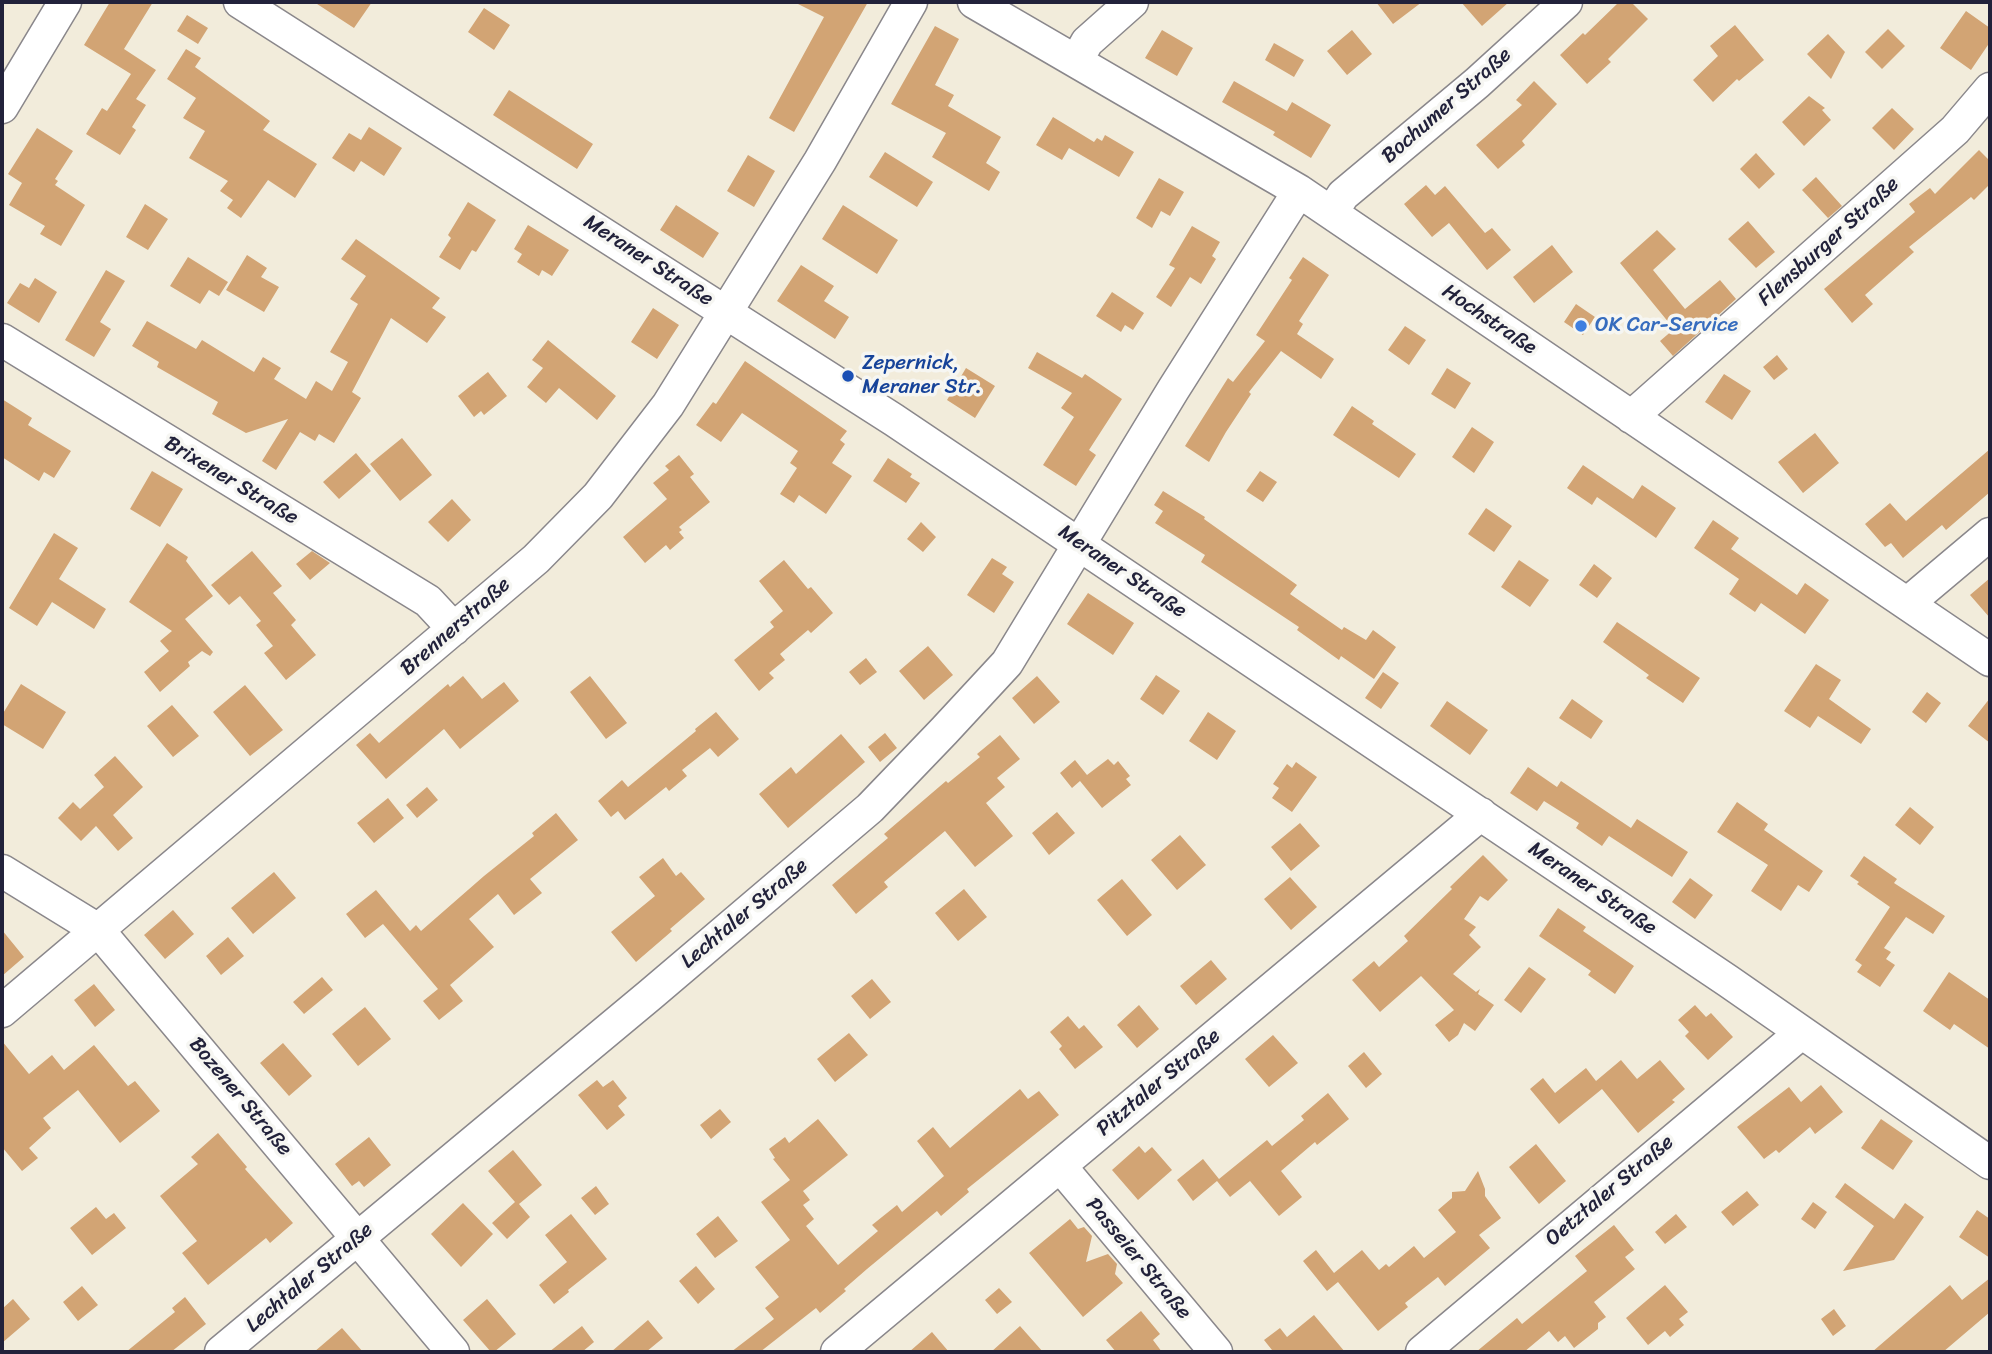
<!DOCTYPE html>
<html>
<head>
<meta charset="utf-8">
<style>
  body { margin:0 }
  #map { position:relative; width:1992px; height:1354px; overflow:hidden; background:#f2ecdb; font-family:Sriracha,sans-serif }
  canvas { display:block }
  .frame { position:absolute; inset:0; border:4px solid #22223b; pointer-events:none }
</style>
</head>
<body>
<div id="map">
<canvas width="1992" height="1354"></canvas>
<div class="frame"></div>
</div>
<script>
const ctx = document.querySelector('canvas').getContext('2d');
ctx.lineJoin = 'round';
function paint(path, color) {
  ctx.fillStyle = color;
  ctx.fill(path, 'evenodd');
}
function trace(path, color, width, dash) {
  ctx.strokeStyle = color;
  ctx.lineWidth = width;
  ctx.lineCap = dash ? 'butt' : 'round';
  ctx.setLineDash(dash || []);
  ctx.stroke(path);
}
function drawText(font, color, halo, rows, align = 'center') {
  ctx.font = font + ' Sriracha,sans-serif';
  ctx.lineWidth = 7;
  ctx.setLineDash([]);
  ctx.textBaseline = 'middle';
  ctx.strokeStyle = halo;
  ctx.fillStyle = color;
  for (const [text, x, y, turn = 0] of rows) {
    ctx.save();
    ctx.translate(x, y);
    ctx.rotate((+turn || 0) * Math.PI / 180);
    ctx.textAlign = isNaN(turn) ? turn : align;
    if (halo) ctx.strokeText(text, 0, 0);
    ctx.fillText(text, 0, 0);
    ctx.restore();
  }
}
paint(new Path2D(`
  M110,2h43l-29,47 32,21 -20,29 10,6 -14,22 4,3 -16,25 -34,-21 16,-26 5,3 24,-37 -47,-29z
  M314,2h58l-18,26z
  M794,2h74l-74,130 -25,-14 55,-101z
  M1376,2h46l-29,22z
  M1461,2h48l-27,24z
  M1619,2h12l17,17 -40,40 3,3 -24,22 -27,-29 23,-22 2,2z
  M484,8l26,17 -16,25 -26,-18z
  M1966,11l24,17v14l-19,28 -31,-22z
  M187,15l21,13 -10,16 -21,-13z
  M1735,25l29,35 -25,21 -2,-2 -24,23 -20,-22 25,-24 -8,-10z
  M935,26l24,13 -24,46 19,10 -6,11 53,31 -15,26 14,9 -11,19 -57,-34 14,-24 -55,-29z
  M1888,29l17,17 -23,23 -17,-17z
  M1162,30l31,18 -16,28 -32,-18z
  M1352,30l20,24 -25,21 -20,-24z
  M1828,34l17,18 -14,27 -24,-25z
  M1274,43l30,17 -10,17 -29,-17z
  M186,49l15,9 -6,9 75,54 -7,9 54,34 -22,34 -27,-18 -27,38 -14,-10 6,-8 -13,-9 8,-10 -39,-23 16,-27 -22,-13 13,-20 -29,-19z
  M1234,81l53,30 5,-9 39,23 -20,33 -38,-23 2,-3 -53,-30z
  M1534,81l23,23 -35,37 3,4 -27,24 -22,-24 46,-40 -6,-5z
  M509,90l84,54 -16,25 -84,-54z
  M1809,96l16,12 -3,2 9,10 -27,26 -22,-24z
  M1892,108l22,21 -20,21 -22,-22z
  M1053,117l41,25 3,-4 5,3 3,-6 29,17 -15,25 -50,-29 -7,12 -26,-15z
  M369,127l33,21 -18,28 -23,-15 -7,11 -22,-14 17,-25 12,7z
  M37,128l36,23 -18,28 3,2 -3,4 30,20 -24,41 -21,-12 5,-8 -36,-21 13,-22 -14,-9z
  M1979,150l11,11v23l-16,16 -3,-3 -62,50 5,5 -49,43 8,9 -21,19 -28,-34 91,-77 -6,-8 21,-16 5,6z
  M885,152l48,30 -16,25 -48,-30z
  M1756,153l19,21 -16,15 -19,-20z
  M748,155l27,16 -21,36 -27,-16z
  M1816,177l26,29 -14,12 -26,-28z
  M1159,178l25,14 -14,24 -9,-5 -9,17 -16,-10z
  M1426,185l9,10 10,-9 40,47 7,-5 19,22 -24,20 -38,-47 -17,14 -28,-33z
  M468,202l28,18 -20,32 -4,-2 -12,20 -21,-13 12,-19 -3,-3z
  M145,204l23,15 -20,31 -22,-13z
  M676,205l43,28 -16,25 -43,-28z
  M843,205l55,35 -21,34 -55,-35z
  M1748,221l27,31 -19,16 -28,-29z
  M528,225l41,25 -17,26 -10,-6 -3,6 -22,-14 5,-8 -8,-5z
  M1192,226l28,16 -8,14 4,3 -15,25 -11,-7 -19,30 -15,-10 19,-29 -6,-3z
  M1657,230l19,19 -23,21 32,39 35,-29 16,19 -63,57 -13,-15 14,-12 -54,-66z
  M356,239l84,59 -8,10 14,9 -19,26 -36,-25 -39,74 9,6 -27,45 -15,-9 -4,7 -15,-9 -24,38 -14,-9 26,-42 -42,14 -34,-19 6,-12 -61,-35 2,-5 -27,-16 15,-25 49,28 6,-9 52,32 9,-15 18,11 -7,11 32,20 10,-18 16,10 16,-29 -18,-10 28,-48 -8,-5 16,-23 -25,-17z
  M1552,245l21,27 -39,31 -21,-26z
  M247,255l20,13 -6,9 18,10 -15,25 -38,-22z
  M188,257l40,25 -9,14 -10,-6 -9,14 -30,-18z
  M1303,257l26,18 -30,46 4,3 -6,10 37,25 -13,20 -40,-28 -32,41 2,2 -25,38 -17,30 -24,-16 43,-68 5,4 32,-41 -9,-6 36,-55 -3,-2z
  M801,265l33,21 -10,15 25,16 -14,22 -58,-38z
  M106,270l19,11 -25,41 11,7 -17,28 -29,-17z
  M35,278l22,14 -18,31 -32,-20 13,-20 9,5z
  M1112,292l32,21 -11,17 -8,-5 -4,7 -25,-16z
  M1576,304l19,13 -12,18 -19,-13z
  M653,308l26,17 -22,34 -26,-17z
  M1405,326l21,14 -17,25 -21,-15z
  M548,340l68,56 -19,24 -38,-32 -13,15 -19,-16 16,-19 -11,-8z
  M1037,352l45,26 3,-4 37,25 -33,51 7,5 -20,31 -33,-21 31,-48 -13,-9 11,-15 -44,-25z
  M1777,355l11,14 -14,11 -11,-13z
  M745,361l102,70 -7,9 5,4 -13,19 20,13 -26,38 -27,-19 -5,8 -14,-9 17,-26 -7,-5 8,-12 -56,-38 -21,29 -25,-17 17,-23 3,2z
  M966,368l29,18 -20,32 -28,-18z
  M1447,368l24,15 -16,26 -24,-15z
  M488,372l19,24 -23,19 -3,-4 -7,6 -16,-21z
  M1724,374l27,17 -19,29 -27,-18z
  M2,399l30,19 -4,7 43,26 -17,27 -10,-6 -5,9 -37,-24z
  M1352,406l22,15 -2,3 44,30 -17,24 -66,-43z
  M1472,427l22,15 -20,31 -22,-16z
  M1815,433l24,30 -36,30 -25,-31z
  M402,438l30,37 -32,26 -30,-37z
  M1990,449v43l-44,38 -4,-5 -39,33 -12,-15 -6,4 -20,-23 25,-21 16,18z
  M356,453l15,18 -32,28 -16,-17z
  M679,455l15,19 -4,3 20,25 -31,25 3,3 -3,2 5,6 -14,12 -4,-5 -21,18 -22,-26 44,-38 -14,-16 16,-13 -4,-4z
  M888,458l24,16 -2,3 10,6 -14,20 -33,-22z
  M1583,465l50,34 9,-14 34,23 -20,30 -59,-41 -5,8 -25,-17z
  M152,471l31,18 -23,38 -30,-18z
  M1260,471l17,11 -14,20 -17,-11z
  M1163,491l42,26 -1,2 93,66 -7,9 52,36 2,-3 22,13 7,-10 23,17 -22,32 -33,-23 -2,4 -42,-30 2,-3 -98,-65 4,-7 -50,-32 8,-12 -9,-6z
  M452,499l19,21 -23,22 -20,-20z
  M1486,508l26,18 -18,26 -26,-18z
  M1713,520l26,18 -8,11 66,46 8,-12 24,17 -24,34 -44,-31 -6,9 -26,-18 10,-15 -45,-31z
  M921,522l15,15 -13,15 -16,-13z
  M54,533l24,15 -19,31 47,30 -12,20 -42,-27 -15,24 -28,-18z
  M167,543l21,14 -2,4 27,35 -28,23 28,33 -3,4 -8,-5 -14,11 2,4 -30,26 -16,-20 25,-21 -9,-10 12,-10 -43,-29z
  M252,551l30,35 -9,7 23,27 -5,5 25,30 -30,25 -22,-27 9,-7 -17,-21 5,-4 -21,-25 -11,9 -18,-20z
  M312,551l18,12 -20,17 -14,-16z
  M992,558l15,9 -5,7 12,8 -20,31 -27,-18z
  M784,560l24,29 3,-2 22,26 -22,20 -3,-3 -28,24 5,6 -16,13 5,5 -15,13 -25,-31 40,-33 -4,-5 13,-11 -24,-30z
  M1519,560l30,20 -19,27 -29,-20z
  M1594,564l18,14 -15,20 -18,-13z
  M1990,578v40l-20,-23z
  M1088,593l46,30 -21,32 -46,-31z
  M1617,622l83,56 -17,25 -37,-25 3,-3 -46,-33z
  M928,646l25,29 -29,25 -25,-29z
  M866,658l11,14 -17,13 -11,-13z
  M1816,664l25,16 -12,19 42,30 -10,15 -43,-28 -8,12 -26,-17z
  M1383,672l16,11 -18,26 -16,-11z
  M1156,675l24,16 -17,24 -23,-16z
  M463,676l19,23 22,-17 15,19 -59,48 -16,-20 -58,50 -30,-34 14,-12 9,10 69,-59 2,3z
  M590,676l37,47 -21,16 -36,-47z
  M1037,676l23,26 -26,22 -22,-26z
  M21,684l45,28 -23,37 -41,-25v-9z
  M245,685l38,45 -33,26 -37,-44z
  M1927,692l14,11 -15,20 -14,-11z
  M1990,698v45l-22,-17z
  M1572,699l31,22 -12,18 -32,-21z
  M1447,701l41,29 -18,25 -40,-29z
  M172,705l27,31 -26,21 -26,-31z
  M716,712l23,27 -21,18 -8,-9 -28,22 5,6 -18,15 -3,-4 -41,33 -7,-9 -7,6 -13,-16 24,-21 6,7 68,-56 -1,-2z
  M1208,712l28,19 -19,29 -28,-19z
  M885,733l12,15 -17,14 -12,-15z
  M841,734l24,28 -77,66 -29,-34 32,-27 5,7z
  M1000,735l20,24 -23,19 8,9 -19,16 27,33 -38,31 -30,-36 -61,51 4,5 -32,27 -24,-29 56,-47 -4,-4 62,-53 2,2 32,-26 -3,-3z
  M115,756l28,31 -30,28 20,23 -15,13 -22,-25 -15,15 -23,-23 15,-16 7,7 24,-22 -10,-12z
  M1108,759l6,6 4,-4 12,15 -4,3 5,6 -29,23 -22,-27 -8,7 -12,-15 15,-13 12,15z
  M1296,762l21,15 -25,35 -20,-14 7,-10 -6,-4 14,-20 5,4z
  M1528,767l29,20 4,-6 70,47 6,-9 51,33 -16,25 -63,-41 -7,10 -26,-18 3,-5 -35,-22 -7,10 -27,-18z
  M427,787l11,13 -21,18 -11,-13z
  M388,798l16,20 -30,25 -17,-20z
  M1737,802l31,22 -4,6 59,41 -14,21 -11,-7 -17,26 -30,-20 17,-26 -51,-33z
  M1910,807l24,20 -14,18 -25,-20z
  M1057,812l18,21 -26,22 -17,-22z
  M556,813l22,27 -48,39 12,14 -28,22 -16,-21 -29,25 25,28 -44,38 13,16 -24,19 -16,-19 15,-12 -55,-65 -18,14 -19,-24 30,-24 34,41 6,-6 5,6 63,-55 50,-40 -2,-3z
  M1300,823l20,23 -29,25 -20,-24z
  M1180,835l26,30 -29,25 -26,-30z
  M1483,855l25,25 -20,21 -8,-5 -16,23 12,8 -7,8 12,12 -28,27 23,18 4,-3 -2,5 16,11 -19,26 -11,-8 -6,12 -9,7 -14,-17 19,-15 -33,-34 -41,36 -28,-32 22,-19 5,6 29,-26 -4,-5 48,-47 -2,-2z
  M1864,856l33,23 -3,4 51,33 -12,18 -27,-17 -22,31 7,4 -5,7 9,6 -15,22 -23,-15 5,-7 -7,-5 35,-53 -33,-23 2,-2 -9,-6z
  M663,858l13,18 5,-4 24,27 -35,30 2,2 -36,31 -25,-30 44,-36 -16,-19z
  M274,872l22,26 -43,36 -22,-26z
  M1290,877l27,30 -26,23 -27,-31z
  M1690,878l23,17 -18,24 -23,-17z
  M1122,879l30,36 -25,21 -30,-36z
  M964,889l23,28 -29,24 -23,-28z
  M1558,908l28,19 -3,4 51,35 -19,28 -27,-19 3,-4 -52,-35z
  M173,910l21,24 -29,25 -21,-24z
  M2,930l22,27 -22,19z
  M228,937l16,19 -23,19 -15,-19z
  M1211,960l16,19 -31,26 -16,-19z
  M1529,967l17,12 -25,34 -17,-13z
  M1949,972l41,28v49l-36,-25 -4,6 -27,-19z
  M322,977l11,13 -29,24 -11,-12z
  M872,979l19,23 -21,17 -19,-23z
  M94,984l21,26 -20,17 -21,-27z
  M1139,1005l20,24 -22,19 -20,-23z
  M1695,1005l11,12 5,-4 22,24 -25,23 -23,-24 4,-4 -11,-12z
  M365,1007l26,32 -33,27 -26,-32z
  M1068,1016l11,13 5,-4 19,22 -28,22 -16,-20 3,-3 -12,-14z
  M849,1033l19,22 -33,27 -18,-23z
  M1273,1035l25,28 -29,24 -24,-28z
  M2,1041l27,33 23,-19 12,15 30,-25 34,41 7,-5 25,30 -40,32 -42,-53 -35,28 8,10 -22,20 9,10 -16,13 -20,-24z
  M283,1043l29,33 -23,20 -29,-33z
  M1364,1052l18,22 -16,14 -18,-22z
  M1621,1060l16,19 23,-19 25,29 -13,11 3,2 -37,31 -36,-44 -43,35 -29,-35 13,-11 12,15 31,-25 10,13z
  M597,1080l6,7 10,-7 14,18 -9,8 7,9 -18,15 -29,-35z
  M1821,1085l22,27 -28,22 -5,-7 -31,26 -3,-3 -12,9 -27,-32 52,-40 12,15z
  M1020,1089l8,10 11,-8 20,24 -92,74 2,3 -28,24 -4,-5 -70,58 -23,20 2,2 -26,22 -4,-5 -56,44h-29l43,-33 -9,-11 14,-11 -24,-30 35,-27 -29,-38 29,-22 -17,-21 2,-1 -6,-9 16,-12 4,6 29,-24 30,36 -45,36 7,9 -7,5 11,14 -8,7 32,39 40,-34 -6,-6 25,-20 5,7 42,-36 -27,-35 16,-14 17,21z
  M1328,1093l21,26 -32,26 -2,-3 -34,29 21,26 -23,19 -29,-35 -20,16 -13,-16 -24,20 -16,-21 26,-21 16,20 48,-39 5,6 32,-26 -3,-4z
  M720,1109l11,13 -20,17 -11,-14z
  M1881,1119l32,22 -20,29 -32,-22z
  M218,1133l29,34 -2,2 48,54 -23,20 -4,-5 -58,47 -26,-32 15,-12 -37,-45 38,-32 -7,-7z
  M369,1137l22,28 -27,22 -5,-6 -7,5 -17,-22z
  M1536,1144l30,37 -27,23 -30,-37z
  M1139,1146l6,7 7,-6 20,23 -34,30 -26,-30z
  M513,1150l29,35 -23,19 11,13 -23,22 -15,-16 23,-21 -27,-31z
  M1478,1171l7,18v7l16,22 -22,17 11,13 -45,38 -7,-9 -33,26 3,4 -30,24 -40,-49 -11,9 -24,-30 13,-11 18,23 28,-23 17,20 7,-6 3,3 25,-21 10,12 32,-26 -18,-22 14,-12v-6l13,-1z
  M1845,1183l49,36 11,-16 19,14 -30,43 -51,11 31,-45 -39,-29z
  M596,1186l13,18 -14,11 -14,-17z
  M1747,1191l12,14 -26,21 -12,-14z
  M1813,1202l14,10 -12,17 -14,-10z
  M463,1203l30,31 -32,33 -30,-33z
  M96,1207l10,12 8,-6 12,15 -34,27 -22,-27z
  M1977,1210l13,9v39l-31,-21z
  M571,1214l36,45 -39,31 1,2 -15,12 -15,-19 28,-23 -22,-27z
  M1676,1214l11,13 -22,17 -10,-12z
  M718,1216l20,25 -23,17 -19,-24z
  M1070,1219l8,10 6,-2 8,9 -6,26 22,-8 9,10 -2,10 8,9 -40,34 -54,-64z
  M1614,1225l20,25 -9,7 10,12 -41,33 12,15 -8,6v6l-24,19 -9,-12 -7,6 -9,-11 -25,21h-48l41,-34 5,6 65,-53 -12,-15z
  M696,1266l19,23 -17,15 -19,-23z
  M1990,1278v34l-47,40h-71l78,-67 12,15z
  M1665,1285l23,27 -9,7 5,6 -14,12 -5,-6 -17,14 -22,-27z
  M82,1286l16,19 -20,16 -15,-19z
  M999,1288l13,14 -15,12 -12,-14z
  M185,1297l21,27 -35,28h-45l49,-40 -3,-4z
  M13,1299l17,20 -28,24v-34z
  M487,1299l29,35 -22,18h-3l-28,-32z
  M1834,1309l12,17 -13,10 -12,-17z
  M1141,1311l19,23 -7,6 9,12h-46l-10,-12z
  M1314,1315l31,37h-75l2,-2 -8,-10 16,-12 7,9z
  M648,1320l15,18 -17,14h-35z
  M582,1326l12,16 -12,10h-33z
  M1020,1326l23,26h-52z
  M342,1328l21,24h-49z
  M932,1332l17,20h-40z`), '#d2a474');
const minor = new Path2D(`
  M240,2l654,418 834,561 262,182
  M974,2l325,189 691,469
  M1077,60l10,-18 45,-40
  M2,107l63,-105
  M1332,212l11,-17 134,-112 89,-81
  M2,340l426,261 26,28
  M1631,417l324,-287 35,-41
  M1908,603l82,-69
  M2,871l96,59 355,422
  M2,1011l534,-452 62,-63 70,-91 152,-244 91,-159
  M1060,1166l156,186
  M221,1352l429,-357 220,-187 74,-77 63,-68 166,-273 126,-199
  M837,1352l644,-538
  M1422,1352l379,-319`);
trace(minor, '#8a878b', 35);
trace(minor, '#fff', 32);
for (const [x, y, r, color] of [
  [1581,326,7,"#3f7fe0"],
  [848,376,7,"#1a4fb4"]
]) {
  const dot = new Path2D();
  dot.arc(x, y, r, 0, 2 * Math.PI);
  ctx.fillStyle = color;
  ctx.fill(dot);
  trace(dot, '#f6f6f2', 2.5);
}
drawText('21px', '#22223b', '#f6f6f2', [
  ["Bochumer Straße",1447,106,-41],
  ["Flensburger Straße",1829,242,-42],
  ["Meraner Straße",648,261,33],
  ["Hochstraße",1489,320,34],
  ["Brixener Straße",231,481,31],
  ["Meraner Straße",1122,572,34],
  ["Brennerstraße",456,627,-41],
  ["Meraner Straße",1592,889,34],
  ["Lechtaler Straße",745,914,-40],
  ["Pitztaler Straße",1159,1083,-40],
  ["Bozener Straße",240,1097,50],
  ["Oetztaler Straße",1610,1191,-40],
  ["Passeier Straße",1138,1259,50],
  ["Lechtaler Straße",310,1278,-40]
]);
drawText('21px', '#366cbe', '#f6f6f2', [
  ["OK Car-Service",1595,326]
], 'left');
drawText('21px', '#164399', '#f6f6f2', [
  ["Zepernick,",862,364],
  ["Meraner Str.",862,388]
], 'left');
</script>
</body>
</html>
